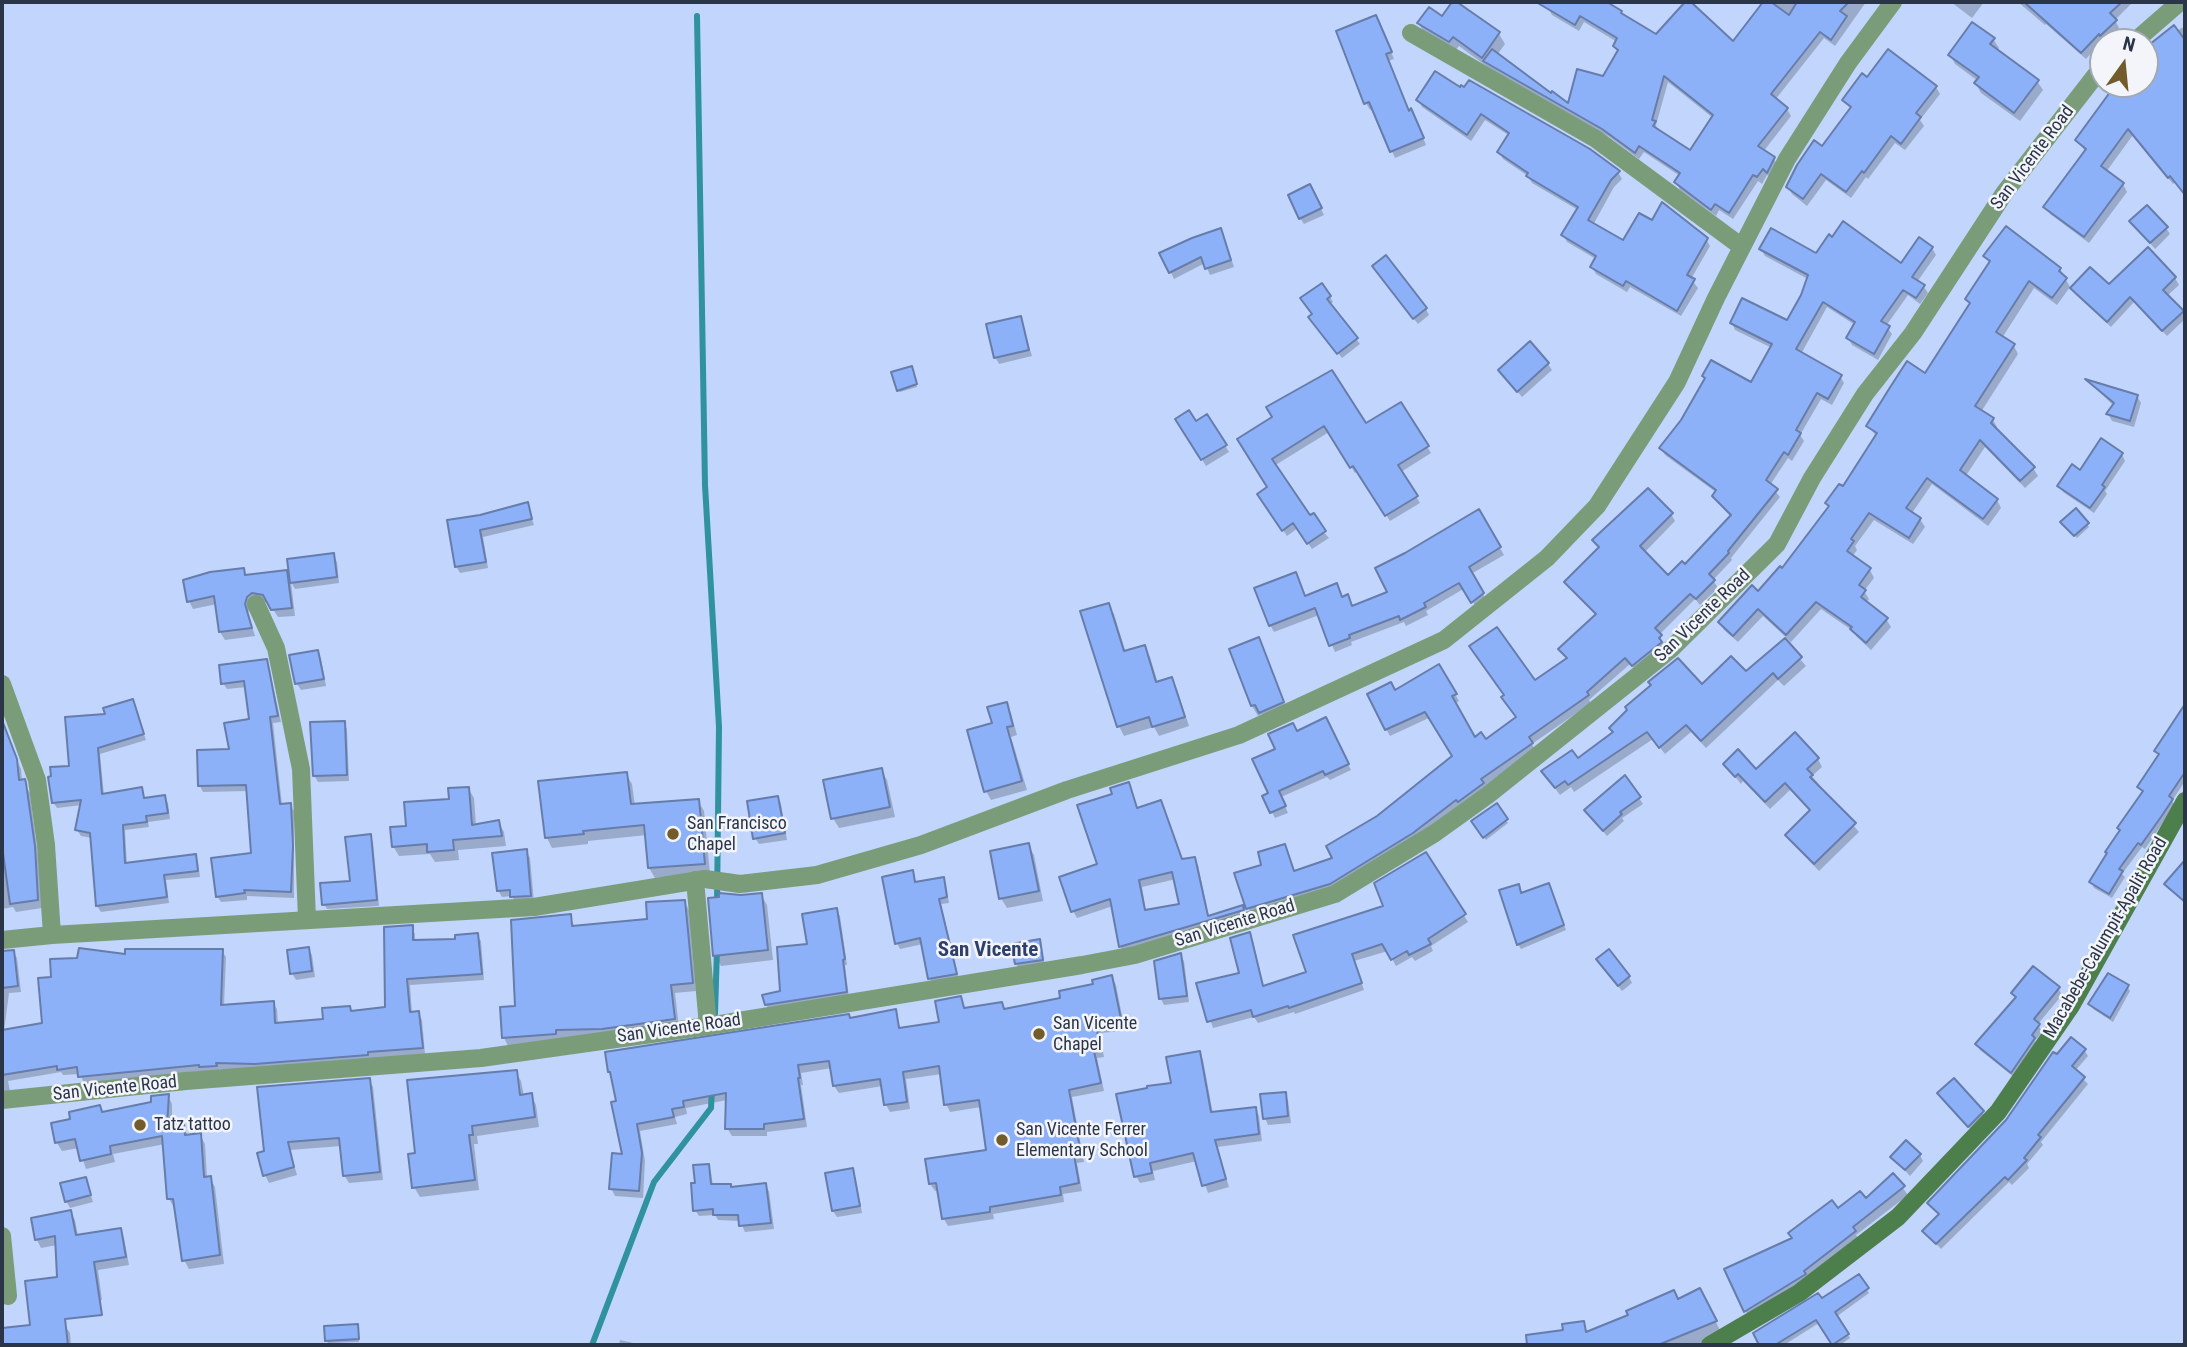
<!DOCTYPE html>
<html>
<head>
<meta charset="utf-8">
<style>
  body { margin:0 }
  #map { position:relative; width:2187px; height:1347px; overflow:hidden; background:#c1d5fd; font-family:"Roboto Condensed",sans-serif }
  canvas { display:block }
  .frame { position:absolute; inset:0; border:4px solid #2b3548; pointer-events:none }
  .north { position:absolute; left:2089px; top:28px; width:70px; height:70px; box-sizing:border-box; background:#f3f5fb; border:2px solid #a3a8b3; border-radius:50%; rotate:15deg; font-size:19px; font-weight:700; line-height:28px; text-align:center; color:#2b3548 }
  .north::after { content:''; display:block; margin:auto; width:24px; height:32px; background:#735c2c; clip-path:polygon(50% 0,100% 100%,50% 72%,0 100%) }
</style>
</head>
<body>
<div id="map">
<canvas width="2187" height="1347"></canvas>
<div class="frame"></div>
<div class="north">N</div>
</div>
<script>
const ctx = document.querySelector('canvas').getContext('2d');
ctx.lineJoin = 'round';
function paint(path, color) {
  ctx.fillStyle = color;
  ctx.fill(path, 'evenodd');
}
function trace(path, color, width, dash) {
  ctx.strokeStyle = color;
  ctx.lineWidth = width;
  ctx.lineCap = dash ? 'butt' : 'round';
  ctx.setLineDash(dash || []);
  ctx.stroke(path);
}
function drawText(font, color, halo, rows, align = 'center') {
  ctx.font = font + ' "Roboto Condensed",sans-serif';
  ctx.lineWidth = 5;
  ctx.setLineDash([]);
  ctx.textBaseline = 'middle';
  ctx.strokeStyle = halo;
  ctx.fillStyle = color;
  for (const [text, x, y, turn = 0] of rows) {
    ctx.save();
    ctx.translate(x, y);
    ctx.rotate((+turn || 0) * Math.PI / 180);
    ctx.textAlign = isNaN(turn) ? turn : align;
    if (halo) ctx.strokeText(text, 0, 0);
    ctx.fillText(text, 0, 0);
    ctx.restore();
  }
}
paint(new Path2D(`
  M1454,2l45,32 6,10 -8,11 54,41 18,9 34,-27 15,-25 -3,-7 2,-4 -33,-20 -5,9 -27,-16 -4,-7 4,-6h53l16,10 3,5 32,19 32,-34 45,41 32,-41h101l-31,44 -11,-8 -49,62 12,9 4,7 -28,36 11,7 4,7 -6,12 -5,-3 -5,9 -4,-3 -25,38 -14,-9 -3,6 -36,-26 -4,-8 4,-6 -36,-24 -5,7 -31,-23 -119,-68 -30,-22 -4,5 -30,-17 -6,-10 23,-6zM1668,82l45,36 -22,34 -33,-21 -2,-6z
  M1951,2h33l-12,16z
  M2018,2h42l10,8 9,-8h54l-18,18 4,8 -14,14 -2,-2 -17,19 -40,-35 -1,1z
  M1379,23l15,36 -6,2 21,52 5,3 12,29 -31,13 -22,-50 -3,2 -4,-7 -28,-71z
  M2185,26v166l-10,-10 -2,2 -40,-49 -27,37 17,12 4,8 -38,51 -39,-29 -4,-7 40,-55 -9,-11 38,-54 -1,-3h31v-34z
  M1993,39l6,9 -2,3 40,30 6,9 -23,31 -39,-28 -5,-9 2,-3 -23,-17 -5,-9z
  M1867,79l69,8 4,7 -20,26 4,6 -19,24 -10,-7 -27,36 -2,-2 -15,21 -25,-18 -19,26 -15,-12 -4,-7 34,-39 29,-39 -7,-9z
  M1460,90l158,82 4,7 -8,8 -21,38 31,17 28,-19 54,16 4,7 -19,33 7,9 -17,28 -51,-29 -3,5 -31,-18 -4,-7 4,-8 -29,-17 -4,-7 15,-25 -46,-27 -4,-7 -25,-17 -4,-7 11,-16 -25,-16 -14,21 -49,-34 -4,-7z
  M1313,193l11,22 -20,9 -4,-6z
  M2131,221l35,7 4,6 -15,15z
  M1224,237l10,30 -24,8 -5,-12 -31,16 -12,-25z
  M1932,248l4,7 -19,27 7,5 4,6 -8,11 -12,-9 -22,31 6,8 -14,26 -26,-15 -4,-7 7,-13 -28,-18 -26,47 39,22 4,7 -12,22 -11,-6 -21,36 4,6 -12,20 -4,-3 -18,27 10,12 -49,61 1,2 -19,20 5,8 -18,17 -5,-6 -36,36 5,8 -27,28 -7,-7 -41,36 2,3 -59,41 3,6 -51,37 3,4 -153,99 -83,25 -14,-41 27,-8 21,-20 9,27 41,-14 43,-42 76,-60 -23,-40 -41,19 -4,-7 9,-37 44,-25 20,34 -5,3 21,35 10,3 33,-24 17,-36 33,-22 -8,-11 37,-33 -30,-34 33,-33 -6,-9 77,-26 4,7 -31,32 24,24 17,-10 46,-50 -13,-14 -4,-7 3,-3 -52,-38 -4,-7 21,-27 24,-42 -2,-3 47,9 21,-37 -37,-18 -3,-7 55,-1 16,-26 5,-17 -43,-23 -4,-7 141,16z
  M1985,256l75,13 10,18 -13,18 -23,-17 -32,50 12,8 4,8 -37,58 12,8 4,7 -1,3 37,38 5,8 -13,12 -40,-41 -20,30 32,23 4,8 -13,18 -56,-42 -20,29 8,6 5,8 -12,17 -39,-24 -19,26 2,4 -5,7 18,13 4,8 -10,13 5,8 -3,4 20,16 5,8 -20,23 -14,-13 -4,-6 -32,-22 -30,33 -28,-26 -25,26 -14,-12 -4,-8 38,-29 24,-23 48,-63 -3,-4 17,-14 33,-52 -9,-11 58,-51 45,-70 -4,-6 23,-35z
  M1378,273l48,36 3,6 -11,9z
  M2175,278l4,7 -12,11 15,16 3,7 -18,17 -33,-34 -23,25 -35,-32 -4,-7 37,-1z
  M1330,297l3,5 -3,2 30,40 -18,14 -28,-36v-7l-8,-11z
  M1020,318l12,38 -33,8 -4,-7z
  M1548,364l4,6 -30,27 -22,-26z
  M912,371l5,16 -17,5 -1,-2z
  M2089,382l48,14 4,7 -7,24 -22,-6 -4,-7 6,-8z
  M1400,404l31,49 -30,19 19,31 -30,18 -32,-50 -3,2 -26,-41 -55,34 36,51 19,21 -17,11 -14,-21 -11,8 -24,-35 6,-13 5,-70 91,8z
  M1207,417l22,35 -23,14 -29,-47 18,5z
  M2122,454l3,7 -20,30 2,3 -13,19 -31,-21 -4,-6 21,-14z
  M527,504l7,21 -51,12 5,31 -28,5 -4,-7 25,-50z
  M1478,511l26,44 -33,19 16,27 -10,8 -12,-21 -39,23 2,4 -22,11 -2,-4 -53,20 1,3 -17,7 -16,-37 -45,17 -4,-7 29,-44 7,16 34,-5 3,6 8,5 2,4 36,-14 17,-39z
  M2075,511l14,16 -12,11 -13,-13z
  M333,555l4,7 2,21 -44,6 -4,-7 4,34 -17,1 -9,-14 -12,-2 -6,4 -3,8 7,23 -30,4 -5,-8 -3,-28 -24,5 -4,-8 54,-31 4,6 39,-4 5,7z
  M1108,605l6,9 12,39 18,-6 6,10 8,26 14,-4 5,10 12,37 -30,10 -5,-9 -30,9 -5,-10z
  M1784,640l22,26 -22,20 -6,-6 -72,68 -15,-16 -26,22 -12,-15 -79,53 -3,-5 -11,8 -12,-16 66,-46 88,-47 44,-12z
  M1264,650l24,62 -22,11 -4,-9 -4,2 -6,-10z
  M318,652l3,6 5,28 -25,4 -4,-6 -6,-27z
  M266,661l3,7 12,54 -8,1 9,82h8l4,6v87l-47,-2v4l-26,2 -4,-6 36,-41 -5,-64 -45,1 -3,-6 31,-36 20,-30 -4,-33 -20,2 -4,-6z
  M132,701l14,39 -46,14 4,41 37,-6 4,11 19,-3 4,6 2,16 -22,3 1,5 -24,3 2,35 68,-9 3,6 2,15 -34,3 3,23 -68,9 -4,-6 -5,-68 -11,-2 -4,-6 5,-25 -25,3 -4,-6 18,-35 36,-51z
  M1006,704l5,9 6,22 -6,2 16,53 -36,10 -5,-9 8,-67z
  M2185,707v74l-13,20 3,4 -30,44 -3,-2 -20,27 3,3 -13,21 -18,-10 -3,-6 52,-88 -4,-7 20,-31 -3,-5z
  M344,723l3,6 2,52 -31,1 -4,-7z
  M1328,725l23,45 -21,10 -3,-3 -46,20 7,16 -13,5 -11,-21 6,-3 8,-44 19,-17z
  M2,745h8l11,24 1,12 8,12 8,63 4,52 -26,4 -3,-5 -11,2z
  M1818,759l4,8 -10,9 47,56 -40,39 -27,-28 -5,-8 24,-23 -21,-22 -20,19 -27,-28 -2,3 -16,-20 31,7z
  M881,770l6,10 8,37 -56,11 -6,-10z
  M626,774l6,10 3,22 63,-5 6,10 6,63 -55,4 -6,-10 -2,-33 -59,6v3l-36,4 -5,-10z
  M468,788l6,10 2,28 22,-4 6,10 2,14 -48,4 1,10 -24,2 -5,-8 -31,2 -6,-10z
  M1114,796l24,14 23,-8 22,59 11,-3 4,7 11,52 33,-10 4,7 -122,39 -4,-7 -7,-40 -36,12 -4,-7 26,-45zM1176,879l5,26 -35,7 -4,-25z
  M778,798l3,6 6,36 -28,4 -4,-6z
  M1639,798l4,6 -21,14 2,3 -17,15 -17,-20z
  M1496,805l12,18 -22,17 -13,-18z
  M370,836l3,6 6,64 -52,3 -3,-5 27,-21z
  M1028,845l6,10 9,46 -36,7 -6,-10z
  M526,851l4,7 4,44 -18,1 -4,-7 -10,1 -4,-7z
  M1425,854l43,68 -37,24 2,5 -18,10 -3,-4 -16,9 -8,-15 -34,10 10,29 -69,24 -1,-2 -36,11 -4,-6 -41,11 -14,-44 42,-9 8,-41 4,7 11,47 44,-15 77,-66z
  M2185,862v41l-19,-19z
  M912,872l4,11 27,-4 3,6 3,18 -8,1 18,76 -26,4 -3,-6 -7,-34 -23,5 -3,-6z
  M1518,886l4,8 29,-4 15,40 -45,19 -3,-5z
  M761,895l6,10 6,55 -52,6 -6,-11 26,-58z
  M684,901l5,9 7,81 -21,2 4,34 -171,19 -4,-8 13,-30 53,-93 5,13 74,-7z
  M836,910l4,6 7,49h-2l4,33 -79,12 -4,-5 16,-12 27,-47z
  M412,927l3,7v7h42l20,-6 4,6 3,39 -74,5 2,29 6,-1 4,7 3,34 -166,16 -40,-1v3l-14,1 -2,-2 -119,12 -4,-9 -17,1 -2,-3 -53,9 2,10 -8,2v-140l11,-1 4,6 4,34 -12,1 -5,38 39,-6 10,-47 74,-22 95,-5 4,6 -2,49 49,-3 4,6 1,15 47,-3 24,-13 3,4 34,-4z
  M1039,941l3,7 3,18 -25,4 -4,-6 -3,-19z
  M308,948l4,7 3,22 -19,3 -4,-7z
  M1180,955l4,6 5,41 -25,3 -3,-6z
  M1602,966l27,11 3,6 -10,8z
  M1112,977l4,8 9,46 -26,2 5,24 -7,1 7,33 -32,6 12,65 -7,1 5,28 -19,3 1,8 -71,12 1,5 -46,7 -4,-7 -5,-29 -4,1 -5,-7 58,-32 -7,-45 -31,5 -4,-8 -4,-30 -36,5 4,30 -20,3 -4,-7 -3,-19 -44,7 -5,-7 -2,-18 -31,5 2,12h-2l6,42 -40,5v4h-35l-5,-8v-28l-41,8 1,6 -12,3 2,7 -37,7 5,30 -2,37 -28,-2 -4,-8 13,-32 -6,-53 -9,-32 286,-60 6,19 40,-6 19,-26 6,12 35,-6 4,7 58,-12z
  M2127,986l3,5 -17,31 -20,-13 -2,-5z
  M2058,988l4,7 -24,29 4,8 -7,9 3,4 -23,33 -35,-28 -3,-6 39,-45 -3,-6z
  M2084,1050l4,6 -13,15 13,13 -47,58 2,3 -16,19 2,4 -17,17 -3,-3 -68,67 -17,-18 15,-16 -10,-12 79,-82 49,-64z
  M1199,1053l4,7 10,54 42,-6 4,8 3,25 -45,6 12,40 -21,6 -11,-32 -44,10 2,9 -15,3 -4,-7 37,-92z
  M516,1072l5,9 3,15 7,-1 5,10 3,22 -62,9 1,8h-4l5,46 -59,7 -6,-10 3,-33z
  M369,1080l4,7 10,93 -34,3 -5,-8 -3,-29 -51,4 7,25 -28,8 -4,-8v-23z
  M1285,1094l3,6 3,23 -23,2 -3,-7z
  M168,1096l4,8v23l11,-1 5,10 12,-1 5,9 2,34h3l5,9 9,77 -35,5 -5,-9 -8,-53h-2l-5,-8 -4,-55 -52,10 2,8 -29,7 -7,-21 -17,3 -5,-8 -4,-18 19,-4 28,-14 3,6 50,-9z
  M1943,1100l39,12 4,6 -13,14z
  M1920,1155l3,6 -13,15 -18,-19z
  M708,1166l3,6 2,14 19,3 33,-4 4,6 5,38 -29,3 -5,-11 -22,-1 -3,-5 -16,1 -4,-6 2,-26z
  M852,1170l3,6 7,37 -25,4 -4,-6z
  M1893,1175l15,20 -52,40 3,4 -110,79 -22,-48 67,-30 44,-30 27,-10z
  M86,1179l7,23 -23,6 -4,-7z
  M70,1212l5,8 3,16 42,-6 4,8 5,27 -31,5 4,30 -69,4 25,-25 -1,-34 -16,3 -4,-8z
  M1858,1276l11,17 -33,24 14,21 -10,7h-6l-15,-22 -35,22h-23l-6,-11 66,-34z
  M1703,1297l19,37 -18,11h-189l35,-5 33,-18 4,11 91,-32z
  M64,1324l6,9 1,12h-69v-15z
  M358,1328l1,14 -31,1 -1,-2z
  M620,1340l22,5h-23z`), '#0003');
trace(new Path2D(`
  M697,16l8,469 14,242 -2,178
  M715,1014l2,-66
  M592,1345l62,-163 57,-74 1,-20`), '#30919f', 6);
const building = new Path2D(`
  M1452,2h5l43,30 -18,26 -29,-21 -4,5 -32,-19 12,-16 13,9z
  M1536,2h71l15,9 -1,2 35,21 29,-32h6l42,39 30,-39h8l18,13 8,-13h52l-9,9 7,5 -16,24 -11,-8 -49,62 17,14 -30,38 17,11 -8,16 -4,-4 -6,8 -4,-2 -24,38 -14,-9 -4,6 -37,-28 6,-9 -41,-27 -4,7 -33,-24 -119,-68 9,-12 59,44 1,-2 16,12 9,-34 26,7 15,-26 -5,-4 4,-8 -37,-22 -5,9zM1664,76l49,39 -23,35 -37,-24 3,-5 -4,-1z
  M2024,2h98l-12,11 7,7 -17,16 -1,-2 -18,19z
  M1376,15l16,37 -6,2 23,57 2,-3 13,30 -34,14 -21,-50 -5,2 -28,-73z
  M1972,22l23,16 -5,6 49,36 -25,33 -40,-30 5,-6 -31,-22z
  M2174,25l11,15v155l-15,-19 -2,2 -40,-49 -27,37 23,17 -40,54 -41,-30 43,-58 -11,-9 41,-56h29v-36z
  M1888,49l49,37 -21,27 5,4 -20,27 -10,-8 -27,37 -2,-2 -16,21 -25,-18 -18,25 -17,-12 11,-22 17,-25 8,6 29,-39 -9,-7 20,-27 5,4z
  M1435,71l25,16 1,-2 3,2 5,-7 121,69 30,22 -9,9 -23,40 35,20 16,-27 13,7 10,-18 46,36 -21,37 8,4 -18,32 -51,-30 -3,5 -33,-19 6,-11 -35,-21 17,-28 -52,-31 2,-3 -31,-21 12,-19 -28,-19 -14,21 -51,-35z
  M1310,184l12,24 -23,11 -11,-24z
  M2147,205l21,22 -18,16 -21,-22z
  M1843,221l58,42 18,-26 14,10 -21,30 13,8 -9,13 -13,-8 -22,31 9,5 -16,28 -28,-16 9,-16 -32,-20 -27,47 46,26 -14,24 -11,-6 -21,37 5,3 -13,22 -4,-3 -18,28 12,9 -50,62 1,2 -20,21 6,6 -19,19 -6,-5 -35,34 7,7 -3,3 3,4 -30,24 -7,-8 -38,34 2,3 -60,42 4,6 -52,36 3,4 -26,19 -2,-2 -43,33 -83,51 -84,25 -12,-36 27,-8 -3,-13 27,-8 9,27 38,-13 -6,-12 51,-30 75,-60 -27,-44 -40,18 -18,-36 24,-12 4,8 44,-26 18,30 -5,2 23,41 6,-5 5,7 30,-22 -15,-20 3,-2 -35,-49 28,-19 38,53 32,-22 -9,-9 38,-35 -32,-32 35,-35 -7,-7 56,-52 25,25 -33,33 28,29 14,-14 3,3 46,-49 -19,-19 4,-6 -57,-42 22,-28 24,-42 -3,-2 9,-16 40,22 21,-38 -42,-21 12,-25 45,22 14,-25 7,-20 -49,-26 12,-21 45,25 13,-19 3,3z
  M2006,226l55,42 -2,3 8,7 -15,20 -23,-17 -33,51 19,12 -40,62 19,12 -3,5 44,44 -15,14 -40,-41 -20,30 38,29 -15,20 -56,-41 -21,30 15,10 -12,20 -40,-25 -18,26 3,2 -7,10 24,17 -12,17 7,5 -5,7 27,21 -22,25 -16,-14 2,-2 -36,-25 -30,33 -28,-26 -25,27 -15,-14 34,-37 6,6 22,-25 2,2 47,-62 -4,-3 14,-19 4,2 34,-53 -11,-7 23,-37 18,-28 18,12 45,-70 -5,-4 25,-38 -7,-5z
  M1221,228l10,32 -26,9 -4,-12 -32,16 -10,-20 33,-15z
  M2148,247l28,30 -13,13 21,21 -22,20 -32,-34 -23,25 -37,-34 20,-21 19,17z
  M1386,255l41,53 -14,11 -41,-53z
  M1322,283l9,13 -4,3 31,39 -21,16 -29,-37 4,-3 -12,-16z
  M1021,316l8,34 -35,8 -8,-34z
  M1530,341l19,22 -32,29 -19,-22z
  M912,366l5,18 -20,7 -6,-19z
  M1332,370l34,53 35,-21 28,44 -31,19 20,31 -33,20 -32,-50 -3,2 -26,-42 -52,33 38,56 4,-2 12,18 -19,13 -14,-21 -11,8 -25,-37 10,-7 -30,-48 35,-22 -6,-10z
  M2085,379l53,16 -8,26 -24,-7 8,-11z
  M1189,410l7,11 11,-7 20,31 -26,15 -26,-41z
  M2101,438l22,15 -21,32 3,2 -15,21 -33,-22 15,-22 8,6z
  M528,502l4,17 -52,11 6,32 -31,5 -8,-47 33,-5z
  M2076,508l13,15 -15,13 -14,-14z
  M1479,509l22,38 -32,20 15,26 -13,10 -12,-20 -35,20 2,4 -26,13 -1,-4 -50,19 1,3 -21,8 -14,-38 -46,18 -15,-38 42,-16 9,24 32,-13 5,14 6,-3 4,12 35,-14 -12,-24 30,-15z
  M334,553l3,24 -47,6 -3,-24z
  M244,568l1,7 42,-5 5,38 -21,2 -8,-15 -11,-2 -5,4 -2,7 7,24 -33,4 -5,-36 -27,6 -4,-22 27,-8z
  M1109,603l15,48 21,-6 11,37 16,-5 13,40 -33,10 -3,-10 -32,10 -37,-116z
  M1259,637l25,65 -25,11 -4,-8 -4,1 -22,-57z
  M1785,638l17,19 -24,22 -5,-6 -72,68 -15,-16 -27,23 -12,-16 -79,53 -3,-4 -10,7 -14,-17 31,-21 6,8 35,-26 -4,-4 18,-18 -2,-3 26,-22 -3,-3 30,-24 24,26 29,-28 15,15z
  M318,650l6,29 -29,5 -6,-29z
  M267,659l11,57 -8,1 10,87 11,-1 2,43 -2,46 -47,-2 1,3 -29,4 -5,-39 40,-5 -5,-68 -48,1 -1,-36 32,-1 -5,-26 25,-4 -5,-38 -23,3 -2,-19z
  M133,699l11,35 -46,14 4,46 40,-7 2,11 21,-3 3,18 -22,3 1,6 -24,3 2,38 71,-9 2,17 -34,4 3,22 -71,9 -6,-73 -15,-3 6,-30 -29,3 -4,-26 3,-1 -1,-9 19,-1 -4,-49 40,-3 -2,-6z
  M1007,702l6,24 -6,1 15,54 -38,11 -17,-62 25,-7 -5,-16z
  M2185,704v68l-16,24 4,3 -12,18 -20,28 -3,-2 -19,26 4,2 -14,23 -20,-12 18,-29 -2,-1 15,-22 -3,-2 26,-37 -6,-4 22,-33 -5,-3z
  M1326,717l23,47 -24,11 -2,-4 -44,20 7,15 -16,7 -8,-17 6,-3 -16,-34 23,-10 -7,-15 25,-11 4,8z
  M2,720l15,39 2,21 6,-1 1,4 9,63 3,54 -28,4 -8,-58z
  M345,721l2,54 -34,1 -3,-54z
  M1795,732l24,26 -12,11 6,6 -3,2 46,46 -42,41 -29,-29 25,-25 -25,-27 -20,19 -27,-28 -3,3 -12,-13 15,-15 18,20z
  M882,768l8,39 -59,12 -8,-39z
  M627,772l4,32 68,-5 6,65 -57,4 -4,-43 -61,6 1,3 -39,4 -7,-57z
  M1625,775l16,22 -21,15 2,2 -19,17 -19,-21z
  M1129,782l8,26 24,-8 21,59 13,-2 13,59 35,-11 1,5 -125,37 -9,-48 -39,13 -12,-35 38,-13 -20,-59 35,-11 -2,-6zM1172,872l7,32 -34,6 -6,-30z
  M469,787l3,38 27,-5 3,16 -49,4 1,10 -27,2v-8l-35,3 -2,-20 16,-1 -2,-24 45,-3 -1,-11z
  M778,796l7,37 -32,6 -6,-38z
  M1497,803l11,16 -25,19 -12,-17z
  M371,834l6,66 -55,5 -2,-22 30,-2 -5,-44z
  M1029,843l10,48 -40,8 -9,-48z
  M527,849l4,47 -21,1v-7l-13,1 -5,-38z
  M1426,852l40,62 -38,25 3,5 -22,11 -2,-4 -16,9 -9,-16 -30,10 10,29 -73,25 -1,-2 -35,11 -2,-7 -44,12 -11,-39 43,-10 -9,-35 20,-6 13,54 43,-14 -13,-37 90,-29 -9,-23z
  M2185,860v42l-21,-18z
  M913,870l2,12 29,-5 3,20 -8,2 18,75 -29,5 -8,-41 -25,6 -13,-67z
  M1549,883l15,42 -47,20 -18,-55 20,-6 2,9z
  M719,893l22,2 21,-2 6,57 -55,6 -5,-58 11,-1z
  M685,900l8,83 -22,2 4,34 -73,10 -46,1v4l-54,4 -2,-31 15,-1 -4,-86 60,-6 1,12 75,-7 -1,-17z
  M837,908l8,51 -2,1 4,32 -82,13 -3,-10 18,-4 -3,-44 30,-3 -5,-30z
  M413,925v15l42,-1v-4l23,-2 4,41 -75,5 3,33 9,-1 4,37 -55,4v3l-113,9 -39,-1 1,3 -18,1v-2l-121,12 -1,-10 -20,3v-4l-55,9v-45l40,-7 -4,-45 13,-1 -1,-18 27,-1 2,-10 46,6v-5h98l-2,56 53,-4 1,22 48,-4 -1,-11 28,-2 1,5 34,-4 -1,-80z
  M1040,939l3,21 -28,4 -4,-20z
  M309,947l3,24 -22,3 -3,-24z
  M1609,949l21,27 -12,10 -22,-27z
  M14,950l4,36 -16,2v-37z
  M1181,953l6,43 -28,3 -5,-38z
  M2033,966l27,21 -26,32 6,5 -8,11 3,3 -24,35 -36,-29 41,-47 -5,-4z
  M2108,973l21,12 -19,33 -22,-14z
  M1112,975l10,49 -26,2 5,24 -7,1 7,32 -32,7 12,64 -7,1 5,28 -19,4 1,8 -71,12v5l-48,7 -6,-36 -7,1 -4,-25 61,-9 -7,-50 -35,5 -5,-39 -36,6 4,30 -23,3 -4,-26 -47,7 -4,-25 -31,4 2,13h-2l6,41 -40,5v5h-39l1,-36 -43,8 1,6 -12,2 2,8 -37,7 5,29 -3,38 -30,-2 3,-36 10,1 -11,-52 5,-1 -6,-29h-2l-3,-20 244,-38 1,4 46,-9 3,19 40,-6 -4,-21 26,-5 3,12 38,-6 2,7 56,-11 -1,-7 34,-7 -1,-4z
  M2071,1037l15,12 -14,17 13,11 -47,58 3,2 -17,21 3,2 -19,20 -3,-3 -69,67 -14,-13 17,-17 -12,-11 79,-83 47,-68 4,2z
  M1200,1051l11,61 45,-5 3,27 -44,6 11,39 -24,7 -9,-33 -43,10 2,10 -18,4 -18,-83 31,-6v-2l24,-3 -5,-26z
  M517,1070l3,25 12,-2 3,24 -63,9 1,9h-4l6,45 -63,8 -4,-34 7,-1 -8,-73z
  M370,1078l10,94 -37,4 -4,-38 -51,4 6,25 -31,9 -6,-23 7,-2 -7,-64z
  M1954,1078l30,33 -16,16 -31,-34z
  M1286,1092l2,24 -25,3 -3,-25z
  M169,1094l-2,32 17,-2 1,11 16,-2 3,44 7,-1 9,79 -38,6 -9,-62h-6l-5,-63 -52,10 1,8 -31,7 -5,-22 -20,4 -4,-20 19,-4 -1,-7 31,-7 2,7 49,-10v-6z
  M1906,1140l15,14 -16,16 -15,-13z
  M709,1164l2,20h20v3l35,-4 5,40 -32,3 -1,-11h-25v-6l-20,2 -2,-28h4l-2,-18z
  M853,1168l7,38 -28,5 -7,-38z
  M1893,1173l12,13 -52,41 3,4 -52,40 2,3 -62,38 -20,-43 68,-31 -4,-5 44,-33 6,8 22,-17 6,7z
  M86,1177l5,18 -26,7 -5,-19z
  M71,1210l5,25 45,-7 5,29 -32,5 8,53 -37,4 3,26h-66v-17l28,-3 -5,-44 32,-4 -2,-41 -20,4 -4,-22z
  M1859,1274l10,14 -34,24 14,22 -17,11 -16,-25 -41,25h-16l-6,-12 65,-40 4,5z
  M1700,1288l17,33 -59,24h-131l-1,-10 37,-5 -1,-6 22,-3 2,11 42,-17 -2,-4 48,-21 4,9z
  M358,1324l1,15 -34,2 -1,-15z`);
paint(building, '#8db1f9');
trace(building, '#667caa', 2);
trace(new Path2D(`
  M1411,33l185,106 146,108
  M256,604l20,44 25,121 6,150
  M2,684l35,96 9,65 6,90
  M695,880l13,146
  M2,940l50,-5 482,-28 171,-28 35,5 77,-9 104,-30 146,-55 172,-55 205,-95 103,-82 50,-52 80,-124 39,-84 71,-139 61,-96 45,-61
  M2,1236l6,60`), '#7a9c79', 18);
trace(new Path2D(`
  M2134,42l46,-40
  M2,1100l184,-19 295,-23 227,-32 374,-61 53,-10 200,-61 100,-61 53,-38 183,-146 106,-105 35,-66 53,-84 48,-61 92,-141 90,-116 8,-7`), '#7a9c79', 18);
trace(new Path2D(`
  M1710,1345l89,-52 99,-76 100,-105 73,-106 114,-205`), '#4d7f4c', 18);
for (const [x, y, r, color] of [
  [673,834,7,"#735c2c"],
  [1039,1034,7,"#735c2c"],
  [140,1125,7,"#735c2c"],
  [1002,1140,7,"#735c2c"]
]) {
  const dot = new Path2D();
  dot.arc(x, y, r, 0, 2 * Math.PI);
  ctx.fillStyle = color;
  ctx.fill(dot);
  trace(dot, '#f3f5fb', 2.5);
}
drawText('18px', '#2b3548', '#f3f5fb', [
  ["San Vicente Road",2033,158,-53],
  ["San Vicente Road",1703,616,-44],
  ["San Vicente Road",1235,924,-17],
  ["Macabebe-Calumpit-Apalit Road",2106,938,-60],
  ["San Vicente Road",679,1029,-8],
  ["San Vicente Road",115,1089,-6]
]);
drawText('18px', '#2b3548', '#f3f5fb', [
  ["San Francisco",687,824],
  ["Chapel",687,845],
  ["San Vicente",1053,1024],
  ["Chapel",1053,1045],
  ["Tatz tattoo",154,1125],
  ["San Vicente Ferrer",1016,1130],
  ["Elementary School",1016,1151]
], 'left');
drawText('bold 21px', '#2d4069', '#f3f5fb', [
  ["San Vicente",988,951]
]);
</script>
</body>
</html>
